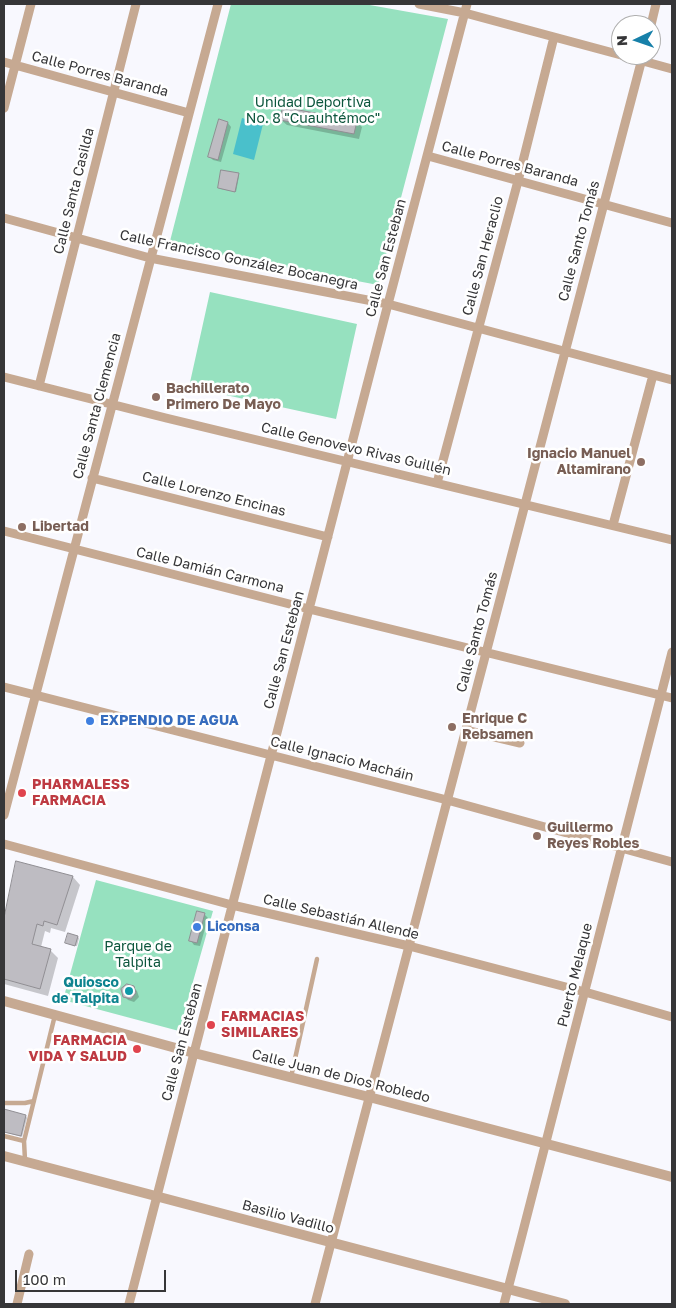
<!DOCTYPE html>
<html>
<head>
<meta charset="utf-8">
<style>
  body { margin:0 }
  #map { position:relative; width:676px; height:1308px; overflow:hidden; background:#f8f8fe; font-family:"Golos Text",sans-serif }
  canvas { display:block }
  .frame { position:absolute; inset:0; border:5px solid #363638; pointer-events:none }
  .north { position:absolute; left:611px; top:15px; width:50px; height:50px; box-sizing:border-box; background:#fff; border:1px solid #afafaf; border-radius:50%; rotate:267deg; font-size:14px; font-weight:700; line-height:20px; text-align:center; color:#363638 }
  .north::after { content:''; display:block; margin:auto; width:18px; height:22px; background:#1780a9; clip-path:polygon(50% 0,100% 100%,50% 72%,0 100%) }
  .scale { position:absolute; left:15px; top:1270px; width:151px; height:22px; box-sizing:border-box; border:2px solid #363638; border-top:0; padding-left:6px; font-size:15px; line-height:18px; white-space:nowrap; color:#363638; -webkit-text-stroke:4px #fff; paint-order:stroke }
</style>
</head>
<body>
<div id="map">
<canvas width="676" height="1308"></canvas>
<div class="frame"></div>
<div class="north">N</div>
<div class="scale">100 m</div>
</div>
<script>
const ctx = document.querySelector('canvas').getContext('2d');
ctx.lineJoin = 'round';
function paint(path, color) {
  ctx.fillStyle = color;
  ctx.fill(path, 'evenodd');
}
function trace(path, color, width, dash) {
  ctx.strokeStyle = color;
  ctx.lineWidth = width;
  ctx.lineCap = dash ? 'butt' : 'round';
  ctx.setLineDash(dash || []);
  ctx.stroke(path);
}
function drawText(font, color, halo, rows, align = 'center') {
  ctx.font = font + ' "Golos Text",sans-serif';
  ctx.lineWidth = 5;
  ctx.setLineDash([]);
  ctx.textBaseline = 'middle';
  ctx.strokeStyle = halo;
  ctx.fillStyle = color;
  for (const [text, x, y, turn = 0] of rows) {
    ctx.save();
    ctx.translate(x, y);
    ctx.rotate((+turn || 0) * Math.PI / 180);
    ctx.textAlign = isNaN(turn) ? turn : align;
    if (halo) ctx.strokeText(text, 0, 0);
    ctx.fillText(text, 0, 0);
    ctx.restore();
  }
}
paint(new Path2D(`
  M231,4h133l84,15 -70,266 -209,-40z
  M210,292l147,32 -21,95 -147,-32z
  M96,880l117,31 -34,120 -116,-31z`), '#96e1bf');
paint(new Path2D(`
  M242,118l21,6 -9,36 -21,-6z`), '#4ac0cb');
paint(new Path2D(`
  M281,120l75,2 6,5 -3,12 -72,-14z
  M228,123l3,4 -10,35 -8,-2 -3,-3z
  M238,174l1,2 -3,16 -15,-3 -2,-1z
  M17,862l56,15 7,8 -15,47 -14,-4 -1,5 -5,-2 -4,16 9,3 8,8 -10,38 -44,-12v-61z
  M204,914l4,4 -8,28 -6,-1 -3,-4z
  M78,937l1,1 -2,8 -9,-2z
  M133,987l4,4 2,6 -5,5 -6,-2 -4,-4z
  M4,1110l22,6 1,2 -5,19 -18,-5z`), '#0003');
const building = new Path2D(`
  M283,107l74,14 -3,13 -74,-14z
  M219,119l9,3 -10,38 -10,-3z
  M221,170l18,3 -4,19 -17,-4z
  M16,861l57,15 -16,49 -13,-4 -1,5 -6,-2 -5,20 19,5 -11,40 -36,-10v-61z
  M197,911l8,2 -8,30 -8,-2z
  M68,933l10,3 -3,10 -10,-3z
  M127,984l7,2 2,7 -5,6 -8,-2 -2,-8z
  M4,1109l22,6 -5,21 -17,-4z`);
paint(building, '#bebcc2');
trace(building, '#908e93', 1);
trace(new Path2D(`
  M291,1077l26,-118
  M4,1103h21l9,-2
  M4,1136l20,5
  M25,1160l-1,-19 31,-126`), '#c6a992', 4.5);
trace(new Path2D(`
  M419,4l46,9 156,42
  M651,25l5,-21
  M621,55l51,14
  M4,62l185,51
  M4,108l27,-104
  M428,156l244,67
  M4,218l146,40 238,46 284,76
  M4,377l162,41 506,122
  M39,386l97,-382
  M92,478l236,59
  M437,483l81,-302 36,-144
  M613,525l40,-150
  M4,531l305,78 363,89
  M4,687l443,113 225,62
  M465,730l55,13
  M4,815l214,-811
  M4,844l228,61 177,41 176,46 87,25
  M17,1304l12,-50
  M129,1304l259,-1000 79,-300
  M315,1304l328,-1249
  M504,1304c57,-217 110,-435 168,-652`), '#c6a992', 9);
trace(new Path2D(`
  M4,1001l190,52 175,44 303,80
  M4,1156l561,148`), '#c6a992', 10);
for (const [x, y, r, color] of [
  [156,397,5,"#8d6e63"],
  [641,462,5,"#8d6e63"],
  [22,527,5,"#8d6e63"],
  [90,721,5,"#3f7fe0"],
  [452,727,5,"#8d6e63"],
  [22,793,5,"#e0444e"],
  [537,836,5,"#8d6e63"],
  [197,927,5,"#3f7fe0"],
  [129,991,5,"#0f9aa8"],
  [211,1025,5,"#e0444e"],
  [137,1049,5,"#e0444e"]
]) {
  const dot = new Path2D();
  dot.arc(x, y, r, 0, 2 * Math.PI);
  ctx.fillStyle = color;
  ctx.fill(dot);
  trace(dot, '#fff', 2);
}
drawText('14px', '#363638', '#fff', [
  ["Calle Porres Baranda",100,74,15],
  ["Calle Porres Baranda",510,164,15],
  ["Calle Santa Casilda",74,191,-76],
  ["Calle Santo Tomás",579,241,-75],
  ["Calle San Heraclio",483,256,-75],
  ["Calle San Esteban",386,258,-75],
  ["Calle Francisco González Bocanegra",239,260,12],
  ["Calle Santa Clemencia",97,406,-75],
  ["Calle Genovevo Rivas Guillén",356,449,13],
  ["Calle Lorenzo Encinas",214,494,14],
  ["Calle Damián Carmona",210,570,14],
  ["Calle Santo Tomás",477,632,-75],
  ["Calle San Esteban",284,650,-75],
  ["Calle Ignacio Macháin",342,759,14],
  ["Calle Sebastián Allende",341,917,13],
  ["Puerto Melaque",575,975,-76],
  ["Calle San Esteban",182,1042,-75],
  ["Calle Juan de Dios Robledo",341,1076,14],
  ["Basilio Vadillo",288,1217,15]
]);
drawText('14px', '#0b553c', '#fff', [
  ["Unidad Deportiva",313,103],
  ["No. 8 \"Cuauhtémoc\"",313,119],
  ["Parque de",138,947],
  ["Talpita",138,963]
]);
drawText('bold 14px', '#785e54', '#fff', [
  ["Bachillerato",166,389],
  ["Primero De Mayo",166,405],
  ["Ignacio Manuel",631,454,"right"],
  ["Altamirano",631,470,"right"],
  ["Libertad",32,527],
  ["Enrique C",462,719],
  ["Rebsamen",462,735],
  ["Guillermo",547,828],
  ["Reyes Robles",547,844]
], 'left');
drawText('bold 14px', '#366cbe', '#fff', [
  ["EXPENDIO DE AGUA",100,721],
  ["Liconsa",207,927]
], 'left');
drawText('bold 14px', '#be3a42', '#fff', [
  ["PHARMALESS",32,785],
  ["FARMACIA",32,801],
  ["FARMACIAS",221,1017],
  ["SIMILARES",221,1033],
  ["FARMACIA",127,1041,"right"],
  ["VIDA Y SALUD",127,1057,"right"]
], 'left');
drawText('bold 14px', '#0d838f', '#fff', [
  ["Quiosco",119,983],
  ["de Talpita",119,999]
], 'right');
</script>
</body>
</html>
